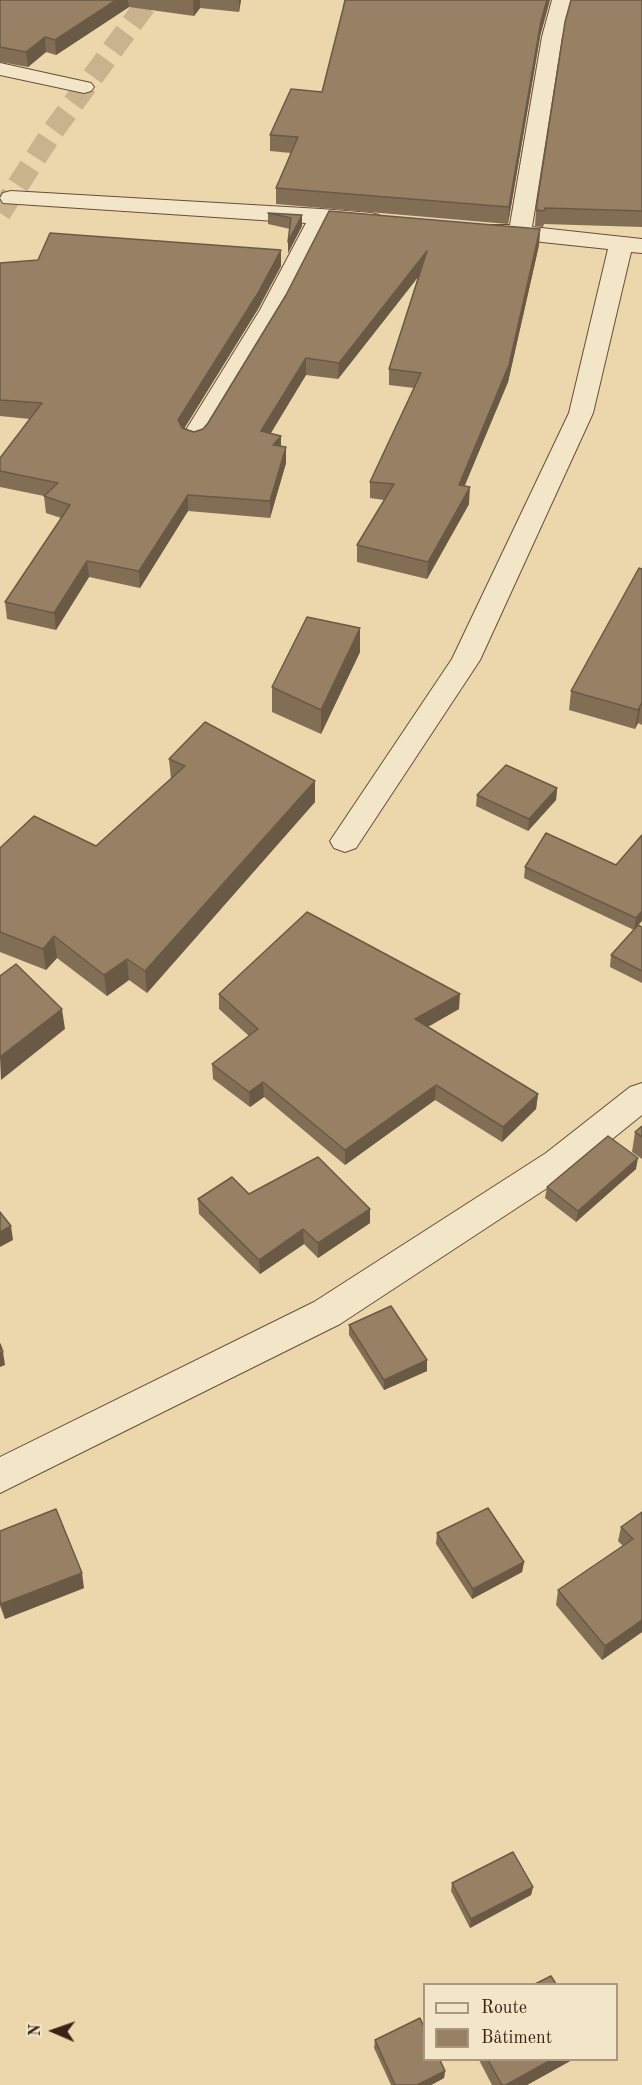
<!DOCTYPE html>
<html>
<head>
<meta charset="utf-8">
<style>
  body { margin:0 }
  #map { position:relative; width:642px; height:2085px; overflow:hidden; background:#ebd7ab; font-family:"Old Standard TT",serif }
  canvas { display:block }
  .legend { position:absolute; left:423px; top:1983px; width:195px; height:78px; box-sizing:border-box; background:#f2e5c8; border:2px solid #a99780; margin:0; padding:8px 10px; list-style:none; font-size:18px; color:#3c2115 }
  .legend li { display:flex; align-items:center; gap:12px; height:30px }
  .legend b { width:30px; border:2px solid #a99780 }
  .north { position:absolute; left:24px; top:2001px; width:60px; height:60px; -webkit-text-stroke:4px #f2e5c8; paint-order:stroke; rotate:272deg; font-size:16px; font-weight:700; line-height:24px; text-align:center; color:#3c2115 }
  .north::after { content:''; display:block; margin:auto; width:21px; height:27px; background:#3c2115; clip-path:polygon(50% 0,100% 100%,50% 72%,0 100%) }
</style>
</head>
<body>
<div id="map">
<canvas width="642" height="2085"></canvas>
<ul class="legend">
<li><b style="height:8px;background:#f2e5c8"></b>Route</li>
<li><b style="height:16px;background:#978063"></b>Bâtiment</li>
</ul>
<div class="north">N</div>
</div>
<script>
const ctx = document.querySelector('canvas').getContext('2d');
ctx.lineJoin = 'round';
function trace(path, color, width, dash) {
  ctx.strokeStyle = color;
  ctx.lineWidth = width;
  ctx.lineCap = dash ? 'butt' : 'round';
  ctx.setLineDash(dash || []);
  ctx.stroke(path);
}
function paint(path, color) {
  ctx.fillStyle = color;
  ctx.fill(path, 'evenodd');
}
trace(new Path2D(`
  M0,213l53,-82 96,-131`), '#c8b38d', 22, [22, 11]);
const minor = new Path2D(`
  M552,0h20l-10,37 -30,190 110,12v14l-11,-1 -38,161 -113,247 -124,188 -11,4 -11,-4 -4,-7 122,-182 117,-246 39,-164 -113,-12 -8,-2 -3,-5 3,-5h23l32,-188z
  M0,63l91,20 3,4 -3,4 -7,2 -84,-18z
  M11,191l310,18 50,4 8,2 3,5 -3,5 -51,-1 -44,86 -77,128 -4,5 -9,3 -9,-3 -4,-5 79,-128 46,-87 -303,-20 -3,-5 3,-5z
  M642,1083v32l-72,58 -230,151 -340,169v-36l314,-155 232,-149 84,-66z`);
trace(minor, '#684e3a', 2);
paint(minor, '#f2e5c8');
paint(new Path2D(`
  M0,0h241l-2,12 -39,-4 -6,8 -65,-9 -73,48 -10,-3 -18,15 -28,-5z
  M642,0v227l-98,-3 -1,3 -8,-1 1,-16z
  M540,37l-32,187 -232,-20v-16l15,-35 -21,-2v-16l52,-43z
  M268,213l34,2v11l-14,27v-11l2,-13 -22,-5z
  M540,229l-1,16 -31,137 -44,104 5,18 -42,75 -70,-17v-17l27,-45 -14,-2v-16l44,-94 -25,-3v-16l29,-92 -80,102 -32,-4 -36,58 11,13 5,17 -16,55 -82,-7 -48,77 -51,-11 -33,53 -49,-11 -2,-17 56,-84 -15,-5 -2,-17 -44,-9v-29l30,-39 -30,-3v-153l281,3 -23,43 -74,119 10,4 9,-3 5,-6 78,-128z
  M642,569v156l-4,-2 -3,6 -66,-19 2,-19z
  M360,652l-39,82 -49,-22v-25z
  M169,759l146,22v21l-168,191 -18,-13 -22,16 -50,-38 -11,12 -46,-18v-104l96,-2 75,-67z
  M557,788l-1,12 -28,31 -52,-25 1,-11z
  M642,835l-4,90 4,2v56l-32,-16 1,-12 23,-25 -110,-52 1,-11 91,-2z
  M219,994l240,15 -31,18 110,67 -2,15 -34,33 -67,-42 -90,65 -81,-68 -14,10 -37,-28 -1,-15 37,-28 -30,-27z
  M642,1126v33l-10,-7 3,-20z
  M636,1169l-60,53 -31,-24 2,-11z
  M249,1194l121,15v14l-52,35 -14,-14 -44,30 -61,-60 -1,-15z
  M349,1325l78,35v11l-43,19 -35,-55z
  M642,1512v120l-40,28 -46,-55 2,-15 65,-44 -5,-5 3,-14z
  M0,1531l84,57 -79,31 -5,-13z
  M437,1533l87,29 -2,10 -50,27 -36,-55z
  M452,1883l81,4 -2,8 -61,33 -19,-37z
  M375,2040l70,31 -1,7 -13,7h-40l-17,-37z
  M479,2060h93l-45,25h-35z`), '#826e55');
paint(new Path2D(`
  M116,0h12l1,7 -73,48 -1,-15z
  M194,0h6v8l-6,8 -1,-14z
  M239,0h2l-2,12z
  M547,0h3l-10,37 -32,187 1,-17 32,-186z
  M45,37l1,15 -18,15 -2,-15z
  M302,215v11l-14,27v-11z
  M540,229l-1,16 -31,137 -50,120 1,-17z
  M281,250v16l-23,43 -79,128 -1,-17z
  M427,251l-1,16 -88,112 1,-16z
  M306,358v17l-44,73 -1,-17z
  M281,436v17l-8,-8z
  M286,447v16l-16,55v-17z
  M470,487l-1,17 -42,75 1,-17z
  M188,495v16l-48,77 -1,-17z
  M87,561l2,16 -33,53 -2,-17z
  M360,628v24l-39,82v-24z
  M641,704l-3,19 -3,6 3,-19z
  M315,781v21l-168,191 -2,-22z
  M557,788l-1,12 -28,31 1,-12z
  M642,911v10l-8,9 2,-12z
  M54,936l3,22 -11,12 -3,-21z
  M127,959l2,21 -22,16 -3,-21z
  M460,994l-1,15 -45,25 1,-15z
  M62,1009l3,20 -64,51 -1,-23z
  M263,1082l1,15 -14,10 -1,-15z
  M436,1085l-1,15 -90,65v-15z
  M538,1094l-2,15 -34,33 1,-15z
  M638,1158l-2,11 -60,53 2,-11z
  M370,1209v14l-52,35v-15z
  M11,1226l2,14 -13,7v-15z
  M303,1229l1,15 -44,30 -1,-14z
  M3,1352l2,13 -5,2v-14z
  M427,1360v11l-43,19v-10z
  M524,1562l-2,10 -50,27 1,-10z
  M82,1573l2,15 -79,31 -4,-15z
  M642,1620v12l-40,28 3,-14z
  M533,1887l-2,8 -61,33 1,-9z
  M551,2060h21l-45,25h-21z
  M445,2071l-1,7 -13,7h-14z`), '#6a5a45');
const building = new Path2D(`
  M0,0h116l-61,40 -10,-3 -19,15 -26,-5z
  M345,0h202l-6,21 -32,186 -233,-19 22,-51 -28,-2 21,-46 31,3 21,-83z
  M571,0h71v211l-97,-3 -1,3 -8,-1 29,-188z
  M329,211l211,18 -31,136 -50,120 11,2 -42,75 -71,-17 37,-61 -24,-2 51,-109 -32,-4 38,-118 -88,112 -33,-5 -45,73 20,5 -8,9 13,2 -16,54 -82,-6 -49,76 -52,-10 -33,52 -49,-11 65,-97 -26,-9 14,-13 -58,-12v-13l42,-55 -42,-3v-137l38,-3 12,-27 231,17 -23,43 -80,127 4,8 12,4 9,-3 5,-6 78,-128z
  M268,213l34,2 -14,27 3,-24z
  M639,568l3,1v136l-1,-1 -3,6 -67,-19z
  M307,617l53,11 -39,82 -49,-23z
  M205,722l110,59 -170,190 -18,-12 -23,16 -50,-39 -11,13 -43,-17v-84l34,-32 62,30 89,-80 -16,-7z
  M506,765l51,23 -28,31 -52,-24z
  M546,833l70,32 26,-30v76l-6,7 -111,-51z
  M307,912l153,82 -45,25 123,75 -35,33 -67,-42 -91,65 -82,-68 -14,10 -37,-28 46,-35 -39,-35z
  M638,925l4,2v44l-31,-16z
  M16,964l46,45 -62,48v-81z
  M642,1126v11l-7,-5z
  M608,1136l30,22 -60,53 -31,-24z
  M318,1157l52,52 -52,34 -15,-14 -44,31 -61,-61 34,-22 17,17z
  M0,1212l11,14 -11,6z
  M391,1306l36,54 -43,20 -35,-55z
  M0,1344l3,8 -3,1z
  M488,1508l36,54 -51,27 -36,-56z
  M56,1509l26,64 -81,31 -1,-4v-69z
  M642,1512v108l-37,26 -47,-56 75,-51 -12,-12z
  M513,1852l20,35 -62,32 -19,-36z
  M551,1976l5,8h-21z
  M420,2018l4,9v33h16l5,11 -28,14h-22l-20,-45z
  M488,2060h63l-45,25h-4z`);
paint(building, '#978063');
trace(building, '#6a5a45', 1.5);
</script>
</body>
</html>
